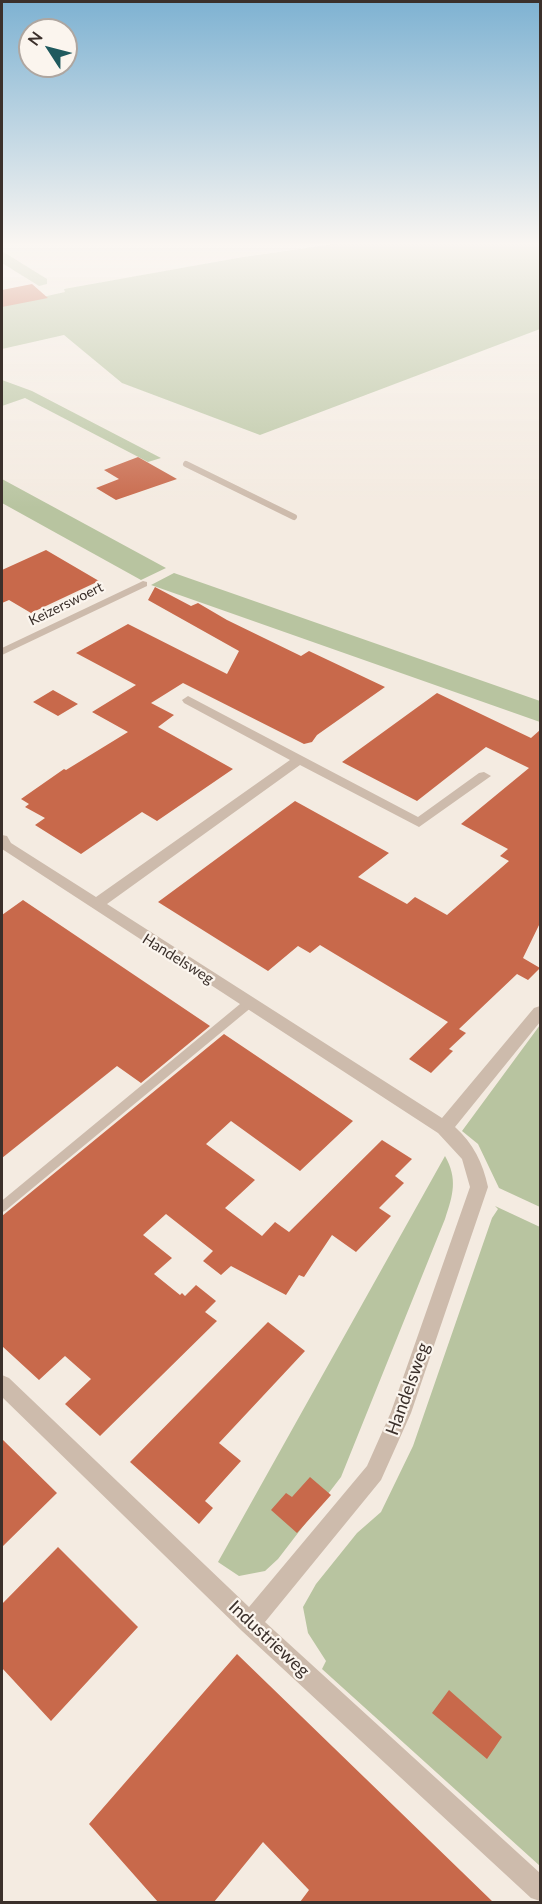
<!DOCTYPE html>
<html>
<head>
<meta charset="utf-8">
<style>
  body { margin:0 }
  #map { position:relative; width:542px; height:1904px; overflow:hidden; background:#f4ebe1; font-family:Lato,sans-serif }
  canvas { display:block }
  .frame { position:absolute; inset:0; border:3px solid #3b302b; pointer-events:none }
  .north { position:absolute; left:18px; top:18px; width:60px; height:60px; box-sizing:border-box; background:#fbf5ee; border:2px solid #aea6a0; border-radius:50%; rotate:306deg; font-size:16px; font-weight:700; line-height:24px; text-align:center; color:#3b302b }
  .north::after { content:''; display:block; margin:auto; width:21px; height:27px; background:#1f5a5e; clip-path:polygon(50% 0,100% 100%,50% 72%,0 100%) }
</style>
</head>
<body>
<div id="map">
<canvas width="542" height="1904"></canvas>
<div class="frame"></div>
<div class="north">N</div>
</div>
<script>
const ctx = document.querySelector('canvas').getContext('2d');
ctx.lineJoin = 'round';
function paint(path, color) {
  ctx.fillStyle = color;
  ctx.fill(path, 'evenodd');
}
function trace(path, color, width, dash) {
  ctx.strokeStyle = color;
  ctx.lineWidth = width;
  ctx.lineCap = dash ? 'butt' : 'round';
  ctx.setLineDash(dash || []);
  ctx.stroke(path);
}
function drawText(font, color, halo, rows, align = 'center') {
  ctx.font = font + ' Lato,sans-serif';
  ctx.lineWidth = 4.5;
  ctx.setLineDash([]);
  ctx.textBaseline = 'middle';
  ctx.strokeStyle = halo;
  ctx.fillStyle = color;
  for (const [text, x, y, turn = 0] of rows) {
    ctx.save();
    ctx.translate(x, y);
    ctx.rotate((+turn || 0) * Math.PI / 180);
    ctx.textAlign = isNaN(turn) ? turn : align;
    if (halo) ctx.strokeText(text, 0, 0);
    ctx.fillText(text, 0, 0);
    ctx.restore();
  }
}
paint(new Path2D(`
  M350,242h190v87l-280,106 -138,-52 -58,-48 -62,14v-43l63,-14 -1,-3 179,-32z
  M2,251l45,28v5l-8,2 -37,-23z
  M2,380l30,11 129,67 -13,4 -123,-64 -23,8z
  M2,479l164,89 -25,12 -139,-77z
  M174,573l366,128v21l-389,-137z
  M540,1025v182l-41,-19 -21,-44 -16,-13z
  M445,1156c13,23 8,39 0,63l-104,258 -63,82 -13,12 -26,5 -21,-14z
  M495,1206l45,21v639l-218,-197 4,-8 -18,-28 -5,-26 13,-23 41,-51 24,-21 32,-66 79,-228 6,-9z`), '#b8c4a0');
paint(new Path2D(`
  M32,284l16,14 -46,9v-17z
  M138,457l39,22 -61,21 -20,-12 23,-9 -15,-9z
  M46,550l53,31 -68,32 -22,-13 -7,3v-33z
  M155,587l36,19 7,-3 29,17 74,36 8,-5 76,36 -68,48 -5,7 -8,2 -121,-61 -32,20 23,12 -16,12 75,42 -76,52 -15,-9 -61,42 -46,-29 10,-7 -20,-11 4,-3 -8,-5 43,-30 2,1 62,-38 -36,-20 44,-27 -60,-32 52,-29 99,50 12,-23 -91,-51z
  M53,690l25,14 -20,12 -25,-14z
  M437,693l94,45 9,-8v193l-17,35 17,10 -12,12 -11,-6 -58,55 7,4 -17,16 4,2 -22,22 -22,-14 39,-37 -128,-77 -10,8 -12,-7 -30,25 -110,-69 137,-101 94,52 -31,24 49,27 8,-7 32,18 62,-54 -9,-5 8,-7 -47,-25 68,-56 -43,-21 -69,54 -75,-39z
  M23,900l187,126 -69,57 -24,-17 -115,92v-243z
  M224,1034l129,87 -53,50 -69,-50 -25,23 49,36 -30,28 37,28 13,-14 14,10 93,-92 30,19 -17,17 9,7 -25,25 12,8 -35,36 -24,-17 -28,42 -5,-2 -13,20 -55,-29 -10,9 -18,-14 10,-10 -47,-37 -23,21 29,23 -18,16 26,21 2,-2 3,3 11,-11 20,16 -11,11 12,9 -117,115 -35,-32 26,-25 -26,-23 -26,24 -37,-34v-130z
  M268,1322l37,29 -86,92 22,18 -36,40 8,7 -14,16 -69,-62z
  M2,1439l55,54 -55,54z
  M310,1477l21,18 -34,38 -26,-23 15,-17 6,4z
  M58,1547l80,80 -87,94 -49,-53v-64z
  M237,1654l256,248h-193l9,-12 -46,-48 -49,60h-56l-69,-78z
  M449,1690l53,47 -15,22 -55,-46z`), '#c8694b');
trace(new Path2D(`
  M186,464l108,53`), '#cdbbac', 6);
trace(new Path2D(`
  M2,1207l247,-204`), '#cdbbac', 10);
paint(new Path2D(`
  M143,581l4,1v4l-145,69v-7z
  M188,696l230,121 61,-44 5,-1 7,4 -72,51 -119,-62 -193,139 335,214 92,-110 6,-2v16l-85,105c18,16 28,36 33,60l-77,226 -30,67 -116,142 275,251v28l-9,-3 -289,-267 -240,-234v-22l7,3 240,229 118,-141 24,-54 79,-225 -8,-28 -24,-26 -436,-284v-14l5,1 4,7 85,54 194,-137 -106,-57 -2,-3z`), '#cdbbac');
const sky = ctx.createLinearGradient(0, 0, 0, 508);
sky.addColorStop(0, '#7eb2d2');
sky.addColorStop(0.48, '#faf6f2');
sky.addColorStop(1, '#faf6f200');
ctx.fillStyle = sky;
ctx.fillRect(0, 0, 542, 508);
drawText('14px', '#3b302b', '#fbf5ee', [
  ["Keizerswoert",66,604,-26]
]);
drawText('15px', '#3b302b', '#fbf5ee', [
  ["Handelsweg",178,959,32]
]);
drawText('18px', '#3b302b', '#fbf5ee', [
  ["Handelsweg",408,1389,-70],
  ["Industrieweg",269,1639,43]
]);
</script>
</body>
</html>
